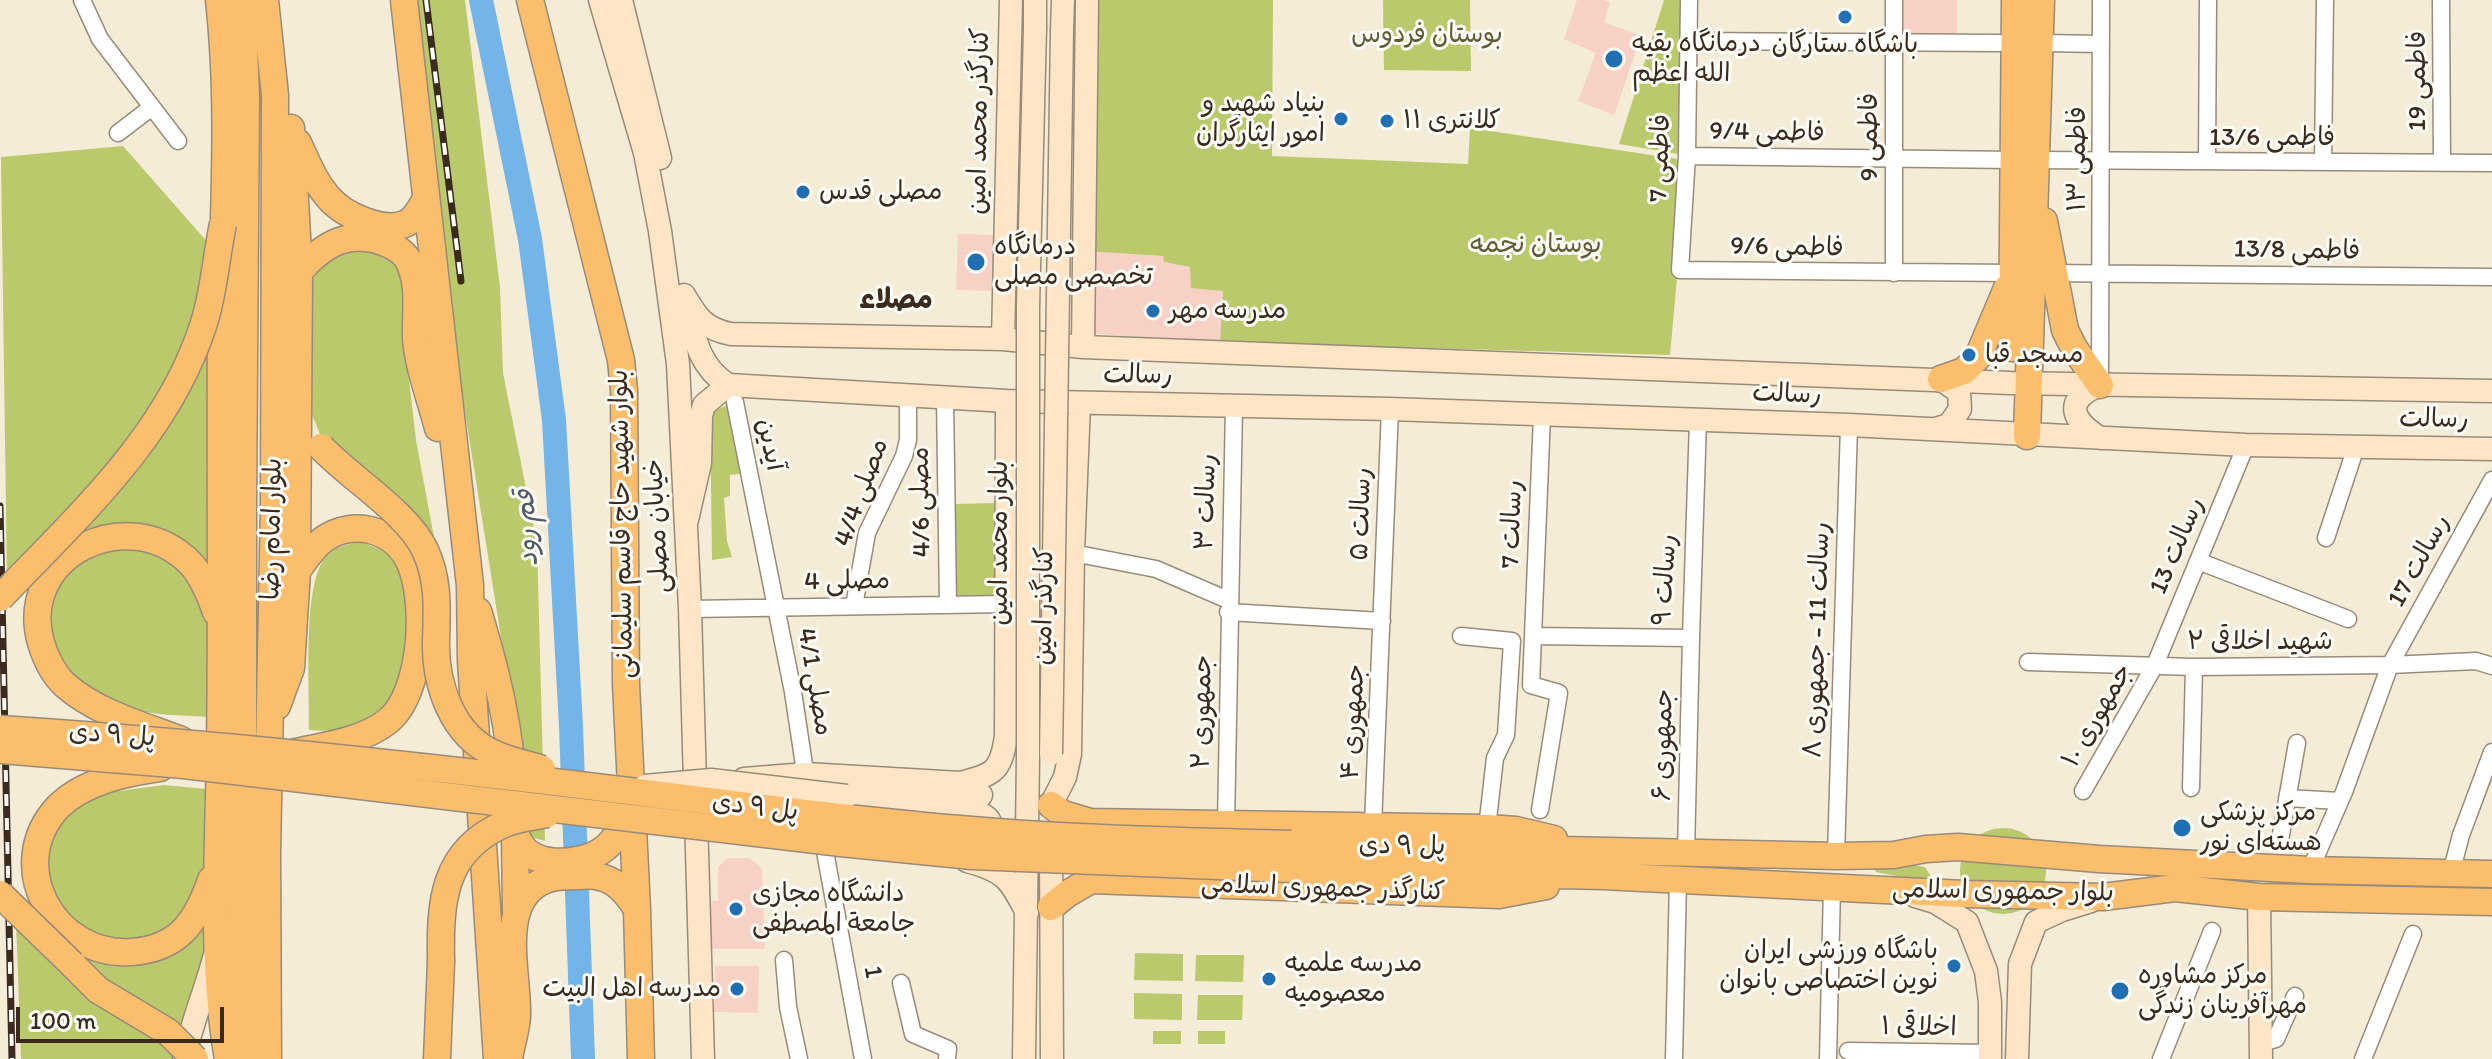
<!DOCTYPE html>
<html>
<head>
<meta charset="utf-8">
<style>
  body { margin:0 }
  #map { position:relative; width:2492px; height:1059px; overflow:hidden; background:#f5ecd7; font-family:Itim,sans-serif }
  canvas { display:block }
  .scale { position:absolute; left:16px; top:1007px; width:208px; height:36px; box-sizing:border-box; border:4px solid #3b2a1e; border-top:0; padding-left:10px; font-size:24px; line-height:28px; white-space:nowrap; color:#3b2a1e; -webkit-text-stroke:6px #fdfcf7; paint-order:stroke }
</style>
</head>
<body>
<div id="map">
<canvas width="2492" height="1059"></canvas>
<div class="scale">100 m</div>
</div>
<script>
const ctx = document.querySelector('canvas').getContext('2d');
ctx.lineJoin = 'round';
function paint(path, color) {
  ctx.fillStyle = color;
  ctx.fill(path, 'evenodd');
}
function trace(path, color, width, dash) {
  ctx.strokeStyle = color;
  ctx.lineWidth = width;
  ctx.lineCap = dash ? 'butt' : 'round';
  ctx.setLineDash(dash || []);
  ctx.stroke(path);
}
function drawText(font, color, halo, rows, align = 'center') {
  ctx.font = font + ' Itim,"Playpen Sans Arabic",sans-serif';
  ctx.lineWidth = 6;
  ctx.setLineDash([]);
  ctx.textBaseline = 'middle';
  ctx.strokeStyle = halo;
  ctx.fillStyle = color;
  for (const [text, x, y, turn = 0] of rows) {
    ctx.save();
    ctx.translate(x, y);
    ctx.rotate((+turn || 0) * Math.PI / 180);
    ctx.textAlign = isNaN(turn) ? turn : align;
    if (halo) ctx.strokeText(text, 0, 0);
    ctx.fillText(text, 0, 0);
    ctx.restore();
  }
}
paint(new Path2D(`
  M1577,0h27l6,3 -6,19 37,14 -27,79 -36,-14 18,-48 -32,-14z
  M1902,0h55v35h-51l-4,-3z
  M958,234l38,1 -2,56 -38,-1z
  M1085,251l78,5 1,6 27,5 32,23 -3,52 -137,-9z
  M728,858h21l13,10 3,81h-56v-48h9v-34z
  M715,966h44l-1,47 -44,-1z`), '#f7d1c6');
paint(new Path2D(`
  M413,0h52l35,287 3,86 34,170 8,298 -24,-7 -2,-85 -74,-461z
  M1098,0h175l-1,156 196,8 2,-36 208,31 -1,119 -7,77 -450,-13 3,-51 -32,-3 -1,-21 -26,-5 -1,-6 -78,-5z
  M1383,0h87l1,71 -87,-1z
  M1664,0h18l-4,154 -59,-10z
  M123,146l87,99 -18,82 -44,94 -141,160 -6,-424z
  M335,248l56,4 16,27v83l9,78 20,108 -114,-109 -12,-29 -2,-127 6,-15z
  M213,322l3,264 -27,-37 -120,-7z
  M729,405l17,68 -16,2v21l-6,2 3,43 5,16 -20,3 -2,-148z
  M997,503l2,93 -47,-1v-91z
  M358,542c14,3 28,8 38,19 13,14 11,42 10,60 0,19 2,44 -5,62 -17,39 -52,51 -92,47 1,-39 -7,-144 16,-172 8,-11 20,-13 33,-16z
  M110,546l45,3 36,26 20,50 -2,92c-28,-2 -60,-1 -86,-11 -12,-4 -29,-11 -39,-19 -34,-27 -50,-88 -13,-120 11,-9 27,-14 39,-21z
  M164,785l42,4 -3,95 -17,27 -18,19 -27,13 -43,-5 -35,-22 -20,-56 5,-22 24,-31 24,-13z
  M1960 871a43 43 0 1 1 86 0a43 43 0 1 1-86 0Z
  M1907,864l18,3 7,11 -5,4 -51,-10 -1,-3z
  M211,911l-2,28 -27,90 -55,-33 -37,-27 -15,-23 44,14z
  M16,922l160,129 -2,8h-153z
  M1135,953l48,1v27l-49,-1z
  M1196,955h48l-1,27 -48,-1z
  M1134,993l48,1v26l-48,-1z
  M1198,995h45l-1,25h-45z
  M1153,1031h28v13h-28z
  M1198,1031h27v13h-27z`), '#bac96b');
trace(new Path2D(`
  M481,0l49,239 24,181 17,306 12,333`), '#73b5e8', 24);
const street = new Path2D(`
  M82,0l18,39 78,102
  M1689,0l-2,156 -7,114 332,3
  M2441,0l1,163
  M1688,41l311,2
  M2045,43l56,1
  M118,133l34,-26
  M1687,156l326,4
  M2035,160l457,3
  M2207,161l1,-161
  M2323,162l2,-162
  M1894,273v-273
  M2046,273l446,4
  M2100,383l1,-383
  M945,398l3,207
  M735,402l58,290 11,73
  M2326,538l30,-91
  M1073,553l83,16 72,31
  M2198,561l150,58
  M854,606l13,-73 37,-77 4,-16v-45
  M690,609l315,-5
  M1228,612l154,9
  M1461,636l51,5 -6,94 -11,23 -8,70
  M1533,636l158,2 7,-218
  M2028,662l166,5 196,-2 86,-4 16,5
  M2191,788l3,-121
  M2083,791l72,-126 91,-220
  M2287,798l53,3
  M1540,810l19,-117 -28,-8 11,-270
  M1226,824l8,-418
  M1373,825l17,-416
  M2280,840l17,-97
  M824,846l39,213
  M1686,853l5,-215
  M1836,856l13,-431
  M2310,870l34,-78 46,-127 102,-185
  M2451,873l10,-38 31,-83
  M784,960l4,47 11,52
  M901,983l12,51 35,15 -1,10
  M2260,1043l16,-4 19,-43
  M1848,1051l142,2
  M1674,1059l4,-179
  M1828,1059l4,-172
  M2161,1059l51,-128
  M2363,1059l50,-125`);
const secondary = new Path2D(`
  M600,0l45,153 15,78 18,133 12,245 13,450
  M621,0l39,158
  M1035,28v-28
  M1062,30l1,-30
  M684,295c13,22 20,34 47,39l272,5 80,8 928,36 481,8
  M688,310c7,31 12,57 40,75
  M1003,339l8,-339
  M1083,347l4,-347
  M1935,429l14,-4 11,-16 -1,-17 -18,-13
  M2100,438c-29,-18 -37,-38 0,-53
  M687,520l13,-57 1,-47 3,-11 24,-20 279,16 383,8 459,16 397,20 246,4
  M744,779l62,-5 154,9 21,12
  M960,783c33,-8 41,-11 46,-47l1,-335
  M847,796c29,2 126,1 142,24 5,8 4,16 3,25
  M1051,805l14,-28 5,-23 3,-201 6,-149
  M1051,844l1,215
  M967,861c38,10 43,18 60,52
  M1915,896l20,6 32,20 19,49 4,31v57
  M2259,897l2,162
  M184,1059c7,-34 21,-67 30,-101
  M1024,1059l4,-303
  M2017,1059l3,-95 16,-42 26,-12 29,-9`);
const primary = new Path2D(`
  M219,0c12,108 4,218 2,327 -1,139 1,278 -1,418 -1,104 -10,211 8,314
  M242,0l4,95 -3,409v555
  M265,0l10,95 -1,412 -7,346 1,206
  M404,0l66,585 1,76 26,398
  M530,0l91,360 3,30 2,294 11,225 4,150
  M298,143c9,19 16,38 30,54 15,18 56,37 79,26 9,-5 14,-16 19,-24
  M2044,221l21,109 9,18 26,37
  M299,272c25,-29 53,-45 91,-27 7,3 15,9 18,15 13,25 7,53 8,79 2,27 15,62 22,89
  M2012,348l3,-348
  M1941,379l23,-8 14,-14 29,-69
  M2027,436l14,-436
  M478,611c18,59 33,119 35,180 1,18 -2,39 8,54 15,22 51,19 73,10 21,-10 28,-27 33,-48
  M277,706l14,-38 6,-97 2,-299 -8,-144
  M181,740c-39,-15 -84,-27 -116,-55 -12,-11 -19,-26 -24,-42 -25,-88 88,-143 150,-79 12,13 19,31 25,48
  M296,752c31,-7 67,-11 92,-31 35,-28 40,-124 20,-162 -16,-30 -55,-40 -84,-20 -11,8 -19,21 -27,32
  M160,768c-34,5 -76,13 -102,39 -55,59 -3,150 73,145 48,-3 66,-31 80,-72
  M1051,805l12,9 27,8 397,6 29,2 38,9
  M515,835l1,76
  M1291,844l545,12 58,-1 32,-6 32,-2 141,12 211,11 182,4
  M1290,869l313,7 361,18 139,3 72,-9 84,9 233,5
  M1051,907l16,-13 24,-14 408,15 47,-9
  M72,964l26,26 70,42
  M437,1059l4,-97
  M509,1059c2,-14 7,-28 8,-42 2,-42 -23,-120 31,-138 9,-3 21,-3 31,-3 29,-3 43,9 58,33`);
trace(street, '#988b7a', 19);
trace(secondary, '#988b7a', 25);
trace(primary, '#988b7a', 29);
trace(street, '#fff', 16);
trace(secondary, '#fde5c5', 22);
trace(primary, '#fabe6d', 26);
const rail = new Path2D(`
  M426,0l35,281
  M0,506l12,553`);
trace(rail, '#3b2a1e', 7);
trace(rail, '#fdfcf7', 4, [12]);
const secondaryBridge = new Path2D(`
  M1051,754l11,-724
  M1028,756v-449l7,-279
  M645,786l66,-6 136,16`);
const primaryBridge = new Path2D(`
  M321,447c30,32 86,65 104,103 14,30 12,59 11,91 -1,43 16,95 59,113 15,7 32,10 47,15
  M0,598c78,-82 167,-161 203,-272 11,-32 13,-69 20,-102
  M0,729c200,13 398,34 596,58 126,15 250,33 376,43 106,9 212,11 319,14
  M0,750l184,15 657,78 131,13 318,13
  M0,894l72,70
  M441,962c-1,-59 1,-111 63,-138 13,-6 29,-7 43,-10
  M168,1032l27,27`);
trace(secondaryBridge, '#988b7a', 25, []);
trace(primaryBridge, '#988b7a', 29, []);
trace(secondaryBridge, '#fde5c5', 22);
trace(primaryBridge, '#fabe6d', 26);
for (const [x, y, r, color] of [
  [1845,17,8,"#1f6fb2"],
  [1614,59,10,"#1f6fb2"],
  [1341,119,8,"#1f6fb2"],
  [1387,121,8,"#1f6fb2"],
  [803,192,8,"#1f6fb2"],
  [976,262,10,"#1f6fb2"],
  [1153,311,8,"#1f6fb2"],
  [1969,355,8,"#1f6fb2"],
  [2182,828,10,"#1f6fb2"],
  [736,909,8,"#1f6fb2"],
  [1954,966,8,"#1f6fb2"],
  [1269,979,8,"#1f6fb2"],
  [737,989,8,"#1f6fb2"],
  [2120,991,10,"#1f6fb2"]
]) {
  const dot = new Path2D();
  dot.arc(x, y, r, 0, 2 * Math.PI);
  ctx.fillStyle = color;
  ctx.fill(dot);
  trace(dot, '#fdfcf7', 3);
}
drawText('26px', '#615a35', '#fdfcf7', [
  ["بوستان فردوس",1427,35],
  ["بوستان نجمه",1536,245]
]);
drawText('26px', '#3b2a1e', '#fdfcf7', [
  ["درمانگاه بقیه",1632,44],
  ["الله اعظم",1632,74],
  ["باشگاه ستارگان",1845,45,"center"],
  ["بنیاد شهید و",1325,104,"right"],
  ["امور ایثارگران",1325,134,"right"],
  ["کلانتری ۱۱",1403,121],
  ["مصلی قدس",819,192],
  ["درمانگاه",994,247],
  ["تخصصی مصلی",994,277],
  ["مدرسه مهر",1169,311],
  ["مسجد قبا",1985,355],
  ["مرکز پزشکی",2200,813],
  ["هسته‌ای نور",2200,843],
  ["دانشگاه مجازی",752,894],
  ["جامعة المصطفی",752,924],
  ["باشگاه ورزشی ایران",1938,951,"right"],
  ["نوین اختصاصی بانوان",1938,981,"right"],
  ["مدرسه علمیه",1285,964],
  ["معصومیه",1285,994],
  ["مرکز مشاوره",2138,976],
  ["مهرآفرینان زندگی",2138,1006],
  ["مدرسه اهل البیت",721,989,"right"]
], 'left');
drawText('26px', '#3b2a1e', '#fdfcf7', [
  ["فاطمی 19",2418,81,-90],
  ["کنارگذر محمد امین",980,121,-89],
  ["فاطمی 9/4",1767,133,1],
  ["فاطمی 9",1870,137,-90],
  ["فاطمی 13/6",2272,138],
  ["فاطمی 7",1661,158,-88],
  ["فاطمی ۱۳",2078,159,-90],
  ["فاطمی 9/6",1787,248,1],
  ["فاطمی 13/8",2297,251,1],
  ["رسالت",1138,376,1],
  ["رسالت",1787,395,2],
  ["رسالت",2434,420,1],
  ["آیدین",769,445,78],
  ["مصلی 4/4",862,493,-70],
  ["مصلی 4/6",922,502,-91],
  ["رسالت ۳",1207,502,-88],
  ["رسالت ۵",1362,514,-88],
  ["بلوار شهید حاج قاسم سلیمانی",623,524,-91],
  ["رسالت 7",1513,524,-88],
  ["خیابان مصلی",658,526,-93],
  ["بلوار امام رضا",273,529,-89],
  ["بلوار محمد امین",1000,543,-90],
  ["رسالت 13",2178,546,-67],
  ["رسالت 17",2420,561,-61],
  ["رسالت ۹",1666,580,-86],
  ["مصلی 4",847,582,-1],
  ["کنارگذر امین",1045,606,-89],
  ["رسالت 11 - جمهوری ۸",1818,640,-88],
  ["شهید اخلاقی ۲",2260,642],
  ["مصلی 4/1",814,682,80],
  ["جمهوری ۲",1203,712,-89],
  ["جمهوری ۱۰",2098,716,-60],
  ["جمهوری ۴",1354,722,-87],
  ["پل ۹ دی",112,736,4],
  ["جمهوری ۶",1664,745,-89],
  ["پل ۹ دی",755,808,7],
  ["پل ۹ دی",1402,847,1],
  ["کنارگذر جمهوری اسلامی",1323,889,2],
  ["بلوار جمهوری اسلامی",2003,892,1],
  ["1",872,972,80],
  ["اخلاقی ۱",1919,1028,1]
]);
drawText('bold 28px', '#3b2a1e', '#fdfcf7', [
  ["مصلاء",896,301]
]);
drawText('italic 28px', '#4f5b65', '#fdfcf7', [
  ["قم رود",528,528,-93]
]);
</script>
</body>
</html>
